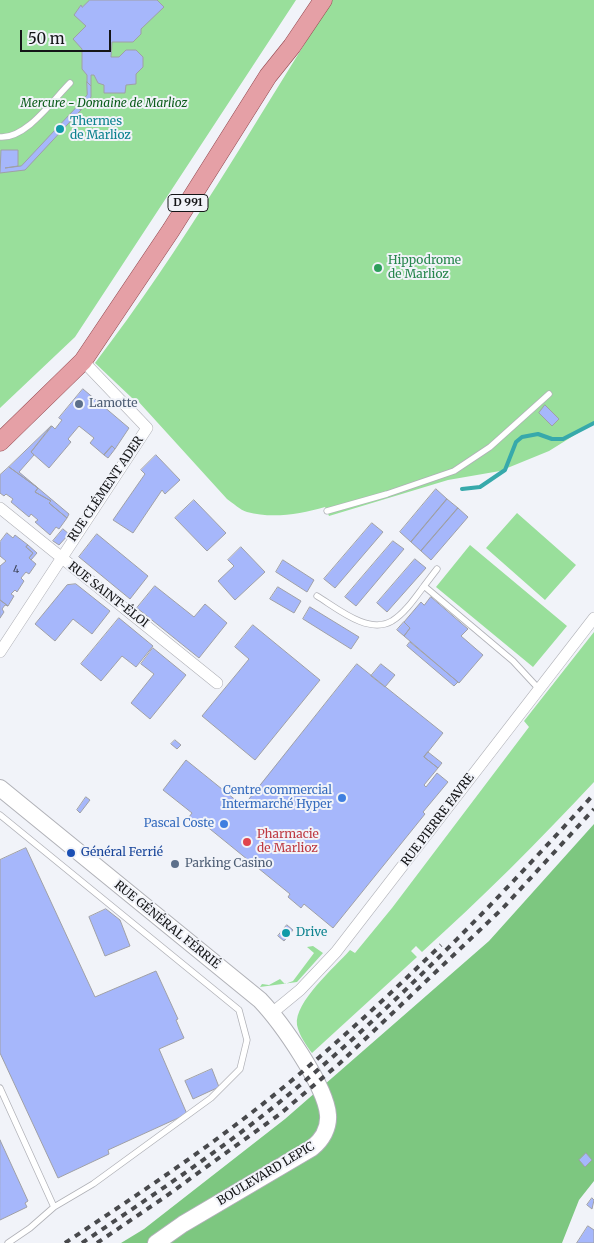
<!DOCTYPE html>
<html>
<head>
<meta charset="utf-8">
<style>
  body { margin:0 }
  #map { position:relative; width:594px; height:1243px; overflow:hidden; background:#f1f3f9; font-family:Merriweather,serif }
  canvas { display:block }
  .scale { position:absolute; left:20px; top:30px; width:91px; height:22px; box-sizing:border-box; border:2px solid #141517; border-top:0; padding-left:6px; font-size:15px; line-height:18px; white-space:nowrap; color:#141517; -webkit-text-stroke:4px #f1f3f9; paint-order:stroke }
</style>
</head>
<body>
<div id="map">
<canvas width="594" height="1243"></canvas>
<div class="scale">50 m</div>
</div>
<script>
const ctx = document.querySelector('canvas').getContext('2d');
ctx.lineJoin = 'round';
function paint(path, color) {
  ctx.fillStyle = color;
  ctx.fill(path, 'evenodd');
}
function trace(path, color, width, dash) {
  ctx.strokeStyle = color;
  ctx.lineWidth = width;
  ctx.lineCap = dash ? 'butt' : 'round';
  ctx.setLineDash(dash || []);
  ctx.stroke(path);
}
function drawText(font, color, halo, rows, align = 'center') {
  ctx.font = font + ' Merriweather,serif';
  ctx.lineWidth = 4;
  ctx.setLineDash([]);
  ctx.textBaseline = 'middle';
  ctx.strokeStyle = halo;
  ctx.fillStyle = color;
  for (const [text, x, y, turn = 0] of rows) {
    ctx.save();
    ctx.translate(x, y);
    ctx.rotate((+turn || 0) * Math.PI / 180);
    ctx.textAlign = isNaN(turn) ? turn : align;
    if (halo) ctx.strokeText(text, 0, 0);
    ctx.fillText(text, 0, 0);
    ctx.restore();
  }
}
paint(new Path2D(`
  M0,0h296l-221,337 -75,71z
  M332,0h262v423l-45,28 -49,20 -52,9 -119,36 -4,-9c-25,7 -52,12 -78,5 -7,-2 -14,-9 -20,-13l-90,-99 -5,-2 -37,-35c88,-115 160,-241 237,-363z
  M517,513l59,52 -31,35 -59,-52z
  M470,545l97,81 -34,41 -97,-80z
  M594,632v150c-55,59 -112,116 -172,170l-6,-6 -5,5 6,6 -105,96c-6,-8 -13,-18 -15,-28 -3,-23 38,-58 53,-75l5,3 37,-45 137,-181 -5,-6z
  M313,946l10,7 -26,29 -37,5 2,-3 7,1 11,-6 5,5 8,-3 21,-28 -7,-6z`), '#99df9b');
paint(new Path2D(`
  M594,824v357l-15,19 -17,43h-441l23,-14 141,-110 204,-178z`), '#7dc780');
trace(new Path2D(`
  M462,489l18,-2 25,-17 11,-28 6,-5 16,-3 14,5h11l31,-16`), '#37a9ab', 4);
const building = new Path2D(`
  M90,0h67l7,7 -23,22v5l-8,8h-21l-1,15h8l7,-7h10l7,7v10l-7,7v10l-10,1 -1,8h-21v-8l-6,-2 -4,-8h-3v11l-4,-4v-7l-5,-6v-20l-9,-10 13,-13 -12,-11 7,-10 1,2z
  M87,82l4,4v11l-10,13 -4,-3 10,-12z
  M77,107l4,3 -56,60 -25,3 1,-23h17v16l-13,2 16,-2z
  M83,389l46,39 -14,21 -3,-3 -8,9 -14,-12 4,-5 -15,-12 -11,13 3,3 -22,26 -18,-16 21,-26 3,3 7,-9 -3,-2z
  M545,405l14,14 -7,7 -13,-13z
  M51,426l-20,26 3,3 -15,17 50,42 -2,4 -18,-15 2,-2 -16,-9 3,-4 -29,-21z
  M112,446l3,3 -7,9 -4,-3z
  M156,455l24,25 -15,14 -3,-4 -29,43 -20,-13 32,-46 -4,-4z
  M9,467l29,21 -3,4 16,9 -2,2 18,15 -8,11 -3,-2 -6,8 -15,-13 3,-2 -7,-6 -2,3 -18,-15 2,-3 -7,-5 -2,2 -4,-3v-18z
  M436,489l11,10 -36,43 -11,-10z
  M447,499l11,9 -37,43 -10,-9z
  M194,500l32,33 -19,18 -32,-33z
  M458,508l10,9 -37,43 -10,-9z
  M372,523l11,9 -48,56 -11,-9z
  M63,529l6,5 -10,11 -6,-4z
  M7,533l6,5 2,-3 13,10 -2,2 7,6 -4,5 7,6 -7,10 -3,-2 -5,6 3,3 -7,11 -2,-2 -4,4 3,2 -6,10 -8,-6v-34l6,-5 -6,-5v-14z
  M97,534l51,42 -18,23 -51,-42z
  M393,541l11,8 -48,57 -11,-9z
  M28,545l9,8 -6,7 -2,-2 4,-5 -7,-6z
  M241,547l24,25 -30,28 -17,-19 16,-15 -6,-6z
  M415,559l11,9 -39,44 -10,-9z
  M283,560l31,20 -7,12 -31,-20z
  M76,584l34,27 -18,23 -19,-15 -18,22 -20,-17 32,-39z
  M155,586l39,31 11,-13 22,19 -28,35 -62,-50z
  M278,587l23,14 -7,12 -24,-14z
  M431,597l37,32 -7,7 22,19 -24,28 -55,-47 6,-8 -6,-6 17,-20 3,3z
  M0,600l8,6 -3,-1 -3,4 2,3 -4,6z
  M310,607l49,30 -8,12 -48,-30z
  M119,618l34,28 -17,21 -14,-11 -21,25 -20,-17z
  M404,622l6,6 -6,8 -7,-6z
  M253,625l67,55 -65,80 -53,-44 47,-57 -14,-12z
  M410,642l48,40 -4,4 -47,-40z
  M153,648l33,27 -36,44 -19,-16 23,-29 -13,-10z
  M357,664l86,69 -19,24 14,11 -14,17 2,2 11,-14 11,9 -25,30 2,2 -92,114 -29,-24 -3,4 -13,-11 2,-3 -85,-69 -2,3 -14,-11 3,-4 -29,-23 23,-30 57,46z
  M381,664l14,11 -10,12 -14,-11z
  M175,740l6,5 -4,4 -6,-5z
  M428,752l14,11 -4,5 -14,-11z
  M86,797l4,3 -10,13 -3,-3z
  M26,848l69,149 61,-26 22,48 -2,1 8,18 -25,11 28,65 -79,36 1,4 -51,24 -58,-125v-193z
  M106,909l14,11 10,26 -25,10 -16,-39z
  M287,925l6,5 -9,11 -6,-5z
  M212,1069l7,18 -26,12 -8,-18z
  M0,1140l28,61 -3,2 2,4 -27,13z
  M586,1153l6,7 -7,7 -6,-7z
  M592,1198l2,2 -2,9 -5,-4z
  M588,1226l6,4v13h-17z`);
paint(building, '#a6b7fb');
trace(building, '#9fa0a6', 1);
const service = new Path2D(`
  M0,137c26,2 52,-36 70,-54
  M327,511l60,-17 67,-23 36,-24 59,-53
  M424,586l13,-17
  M317,596c20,12 51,39 75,25 13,-8 23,-23 32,-35l89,75 25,27
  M0,815l239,195 8,30 -7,29 -29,29 -118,86 -39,23
  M0,1088l54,119 -24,21 -22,15`);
const minor = new Path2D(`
  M0,508l217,175
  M0,652l147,-224 -64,-67
  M272,1013l28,-23 36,-38 258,-334`);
const secondary = new Path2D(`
  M0,788l260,212c21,22 66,86 68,115 1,13 -6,25 -16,33l-129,76 -27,19`);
const primary = new Path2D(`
  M0,442l83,-81 88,-131 97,-154 24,-30 31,-46`);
trace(service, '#b0b1b7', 7);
trace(minor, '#b0b1b7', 12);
trace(secondary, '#b0b1b7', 18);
trace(primary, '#91464d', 19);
trace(service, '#fff', 5.5);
trace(minor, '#fff', 11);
trace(secondary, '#fff', 16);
trace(primary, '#e5a0a6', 18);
trace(new Path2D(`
  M65,1243c69,-46 139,-92 204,-144 60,-48 116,-100 172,-154
  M82,1243c65,-44 132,-88 194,-138 114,-93 219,-202 318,-311
  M97,1243l65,-44 118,-85 60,-51 163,-155 91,-99`), '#48494c', 4, [6, 6]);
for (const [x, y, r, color] of [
  [60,129,5,"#0f9aa8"],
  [378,268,5,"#2e9e5b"],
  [79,404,5,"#5c6f8a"],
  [342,798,5,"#3f7fe0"],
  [224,824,5,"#3f7fe0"],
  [247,842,5,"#e0444e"],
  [71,853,5,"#1a4fb4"],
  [175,864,5,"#5c6f8a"],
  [286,933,5,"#0f9aa8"]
]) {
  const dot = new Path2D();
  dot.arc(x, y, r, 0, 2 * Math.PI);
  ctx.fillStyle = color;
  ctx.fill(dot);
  trace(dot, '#f1f3f9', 2);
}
drawText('10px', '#383e50', null, [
  ["4",16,570]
]);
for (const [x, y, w] of [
  [188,203,40]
]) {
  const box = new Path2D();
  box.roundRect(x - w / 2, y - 8.5, w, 17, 4);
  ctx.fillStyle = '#f1f3f9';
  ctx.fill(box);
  trace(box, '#141517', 1);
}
drawText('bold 11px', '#141517', null, [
  ["D 991",188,203]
]);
drawText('italic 12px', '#0b5c1a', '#f1f3f9', [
  ["Mercure - Domaine de Marlioz",104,104]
]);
drawText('12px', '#0d838f', '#f1f3f9', [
  ["Thermes",70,122],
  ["de Marlioz",70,136],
  ["Drive",296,933]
], 'left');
drawText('12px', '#27864d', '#f1f3f9', [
  ["Hippodrome",388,261],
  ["de Marlioz",388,275]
], 'left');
drawText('12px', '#4e5e75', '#f1f3f9', [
  ["Lamotte",89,404],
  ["Parking Casino",185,864]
], 'left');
drawText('12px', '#141517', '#f1f3f9', [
  ["RUE CLÉMENT ADER",106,489,-56],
  ["RUE SAINT-ÉLOI",108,595,38],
  ["RUE PIERRE FAVRE",438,820,-53],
  ["RUE GÉNÉRAL FÉRRIÉ",167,925,39],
  ["BOULEVARD LEPIC",266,1174,-31]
]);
drawText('12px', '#366cbe', '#f1f3f9', [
  ["Centre commercial",332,791],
  ["Intermarché Hyper",332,805],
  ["Pascal Coste",214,824]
], 'right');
drawText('12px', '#be3a42', '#f1f3f9', [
  ["Pharmacie",257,835],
  ["de Marlioz",257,849]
], 'left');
drawText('12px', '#164399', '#f1f3f9', [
  ["Général Ferrié",81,853]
], 'left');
</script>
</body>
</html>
